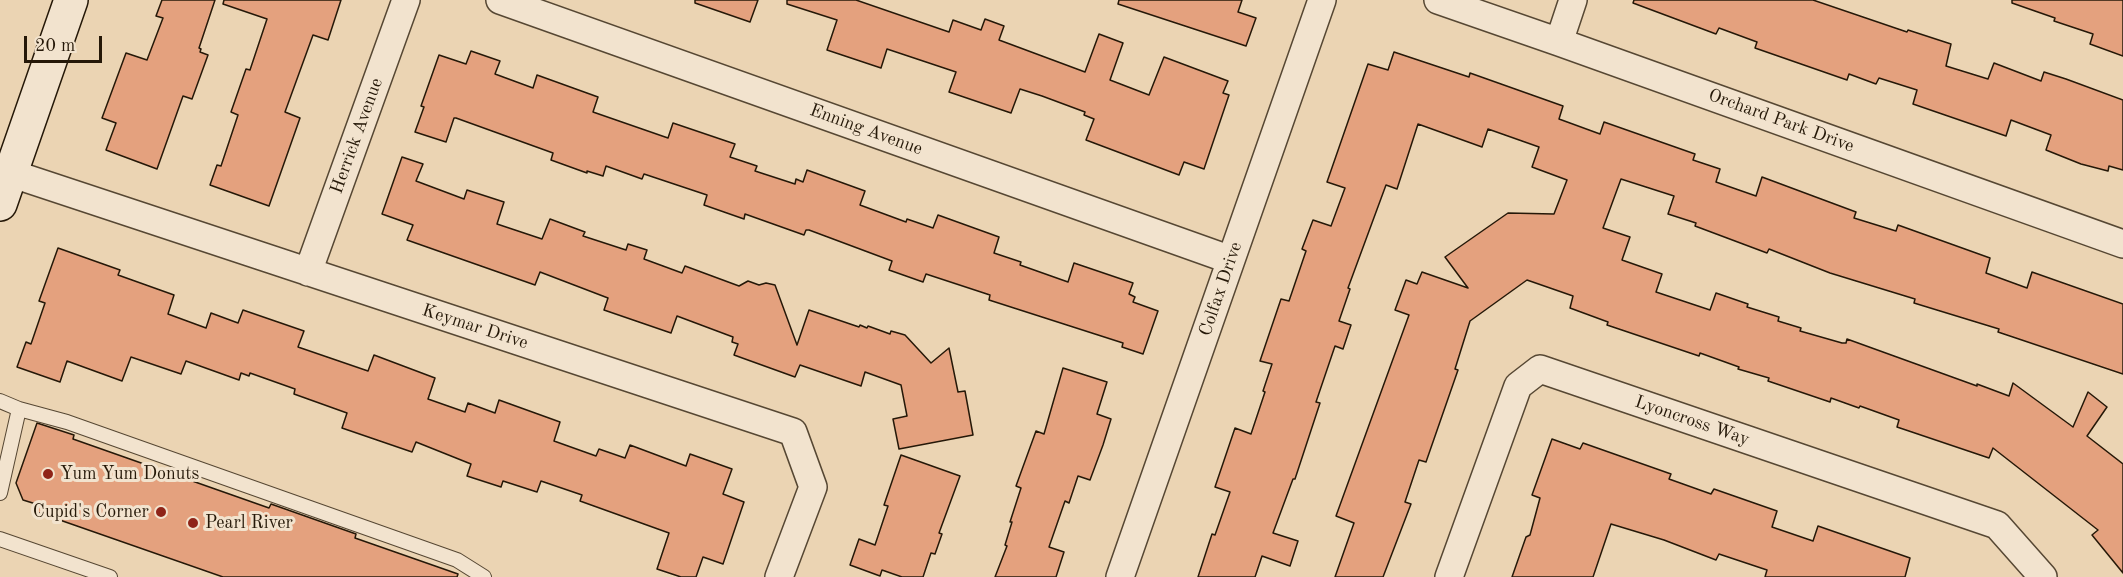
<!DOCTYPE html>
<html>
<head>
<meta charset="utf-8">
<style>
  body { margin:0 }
  #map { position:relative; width:2123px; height:577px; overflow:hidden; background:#ebd4b3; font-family:"Old Standard TT",serif }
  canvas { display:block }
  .scale { position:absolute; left:24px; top:36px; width:78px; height:27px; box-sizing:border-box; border:3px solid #251808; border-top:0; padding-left:8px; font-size:18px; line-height:21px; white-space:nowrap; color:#251808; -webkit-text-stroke:4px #f2e3ce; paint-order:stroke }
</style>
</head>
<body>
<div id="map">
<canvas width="2123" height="577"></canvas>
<div class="scale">20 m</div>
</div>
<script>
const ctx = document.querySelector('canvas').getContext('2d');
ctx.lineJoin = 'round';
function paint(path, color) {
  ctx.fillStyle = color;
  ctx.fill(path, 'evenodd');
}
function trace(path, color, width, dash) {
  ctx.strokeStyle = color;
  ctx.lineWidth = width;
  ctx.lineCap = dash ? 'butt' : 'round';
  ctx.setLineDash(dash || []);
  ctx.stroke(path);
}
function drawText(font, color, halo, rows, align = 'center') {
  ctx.font = font + ' "Old Standard TT",serif';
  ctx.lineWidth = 6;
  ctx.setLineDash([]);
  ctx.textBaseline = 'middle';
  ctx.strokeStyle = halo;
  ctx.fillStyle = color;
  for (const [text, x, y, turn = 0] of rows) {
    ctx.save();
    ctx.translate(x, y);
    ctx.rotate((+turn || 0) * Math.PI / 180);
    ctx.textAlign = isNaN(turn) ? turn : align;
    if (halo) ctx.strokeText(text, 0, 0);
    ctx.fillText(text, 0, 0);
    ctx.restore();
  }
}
const building = new Path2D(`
  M162,0h53l-16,48 2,1 -1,3 8,3 -16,44 -9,-3 -26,73 -51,-19 10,-27 -14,-5 24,-65 21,7 16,-42 -7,-2z
  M224,0h117l-13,40 -15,-5 -28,77 15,6 -31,88 -59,-21 7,-20 4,1 17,-51 -7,-3 15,-43 4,1 17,-51 -44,-15z
  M695,0h63l-8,22 -55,-19z
  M787,0h69l93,32 4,-12 28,10 4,-11 19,7 -5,14 86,32 14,-38 24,9 -13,37 39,15 15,-38 64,24 -5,12 6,2 -25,74 -20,-7 -5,13 -93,-35 8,-21 -10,-4 1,-3 -43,-16 -22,-7 -9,24 -62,-21 7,-20 -69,-23 -6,19 -54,-18 10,-30 -50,-16z
  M1119,0h123l-4,12 18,6 -10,28 -128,-42z
  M1634,0h179l94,32 1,-2 43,14 -5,22 42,13 6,-16 47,18 3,-9 22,7 57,21v70l-14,-4 -1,5 -27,-7 -35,-14 5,-15 -40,-15 -5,16 -93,-32 4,-14 -38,-12 -3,6 -27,-10 -2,6 -92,-32 2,-6 -38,-14 -3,6 -83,-31z
  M2012,0h111v56l-33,-12 3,-10 -39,-13 1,-3 -43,-15z
  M471,51l29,10 -5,13 38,14 4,-13 61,22 -5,15 75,26 5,-15 62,21 -5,13 27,9 -2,5 40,13 1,-5 7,3 4,-12 58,21 -5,14 46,17 1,-3 26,9 5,-13 61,22 -5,16 27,9 -1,3 48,17 6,-19 59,20 -4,11 6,3 -2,5 25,9 -15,43 -21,-7 1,-4 -134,-43 1,-5 -64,-21 -3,8 -34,-12 3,-9 -83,-31h-3l-2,5 -59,-21 -1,5 -40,-14 3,-10 -63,-21 -2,5 -36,-13 -3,10 -16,-5v2l-36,-13 2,-7 -97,-35h-2l-8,24 -31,-10 9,-25 -3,-1 18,-51 27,9z
  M1394,52l75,25 1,-4 93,33 -4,13 41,15 4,-12 91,32 -2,6 27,9 -4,13 40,14 6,-19 94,35 -2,6 42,13 2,-6 92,33 -4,15 41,15 5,-16 91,32v70l-125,-42 1,-3 -85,-26 1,-4 -85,-26 -61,-24 -2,4 -72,-27 1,-3 -28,-9 6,-18 -53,-17 -18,49 27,9 -8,23 40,14 -6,18 54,18 6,-17 32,11 -1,3 32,10 -1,4 23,7 -1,3 42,12h4l1,-4 130,47v-2l32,12 4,-13 60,44 15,-35 19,15 -20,29 36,28v109l-31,-38 6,-5 -105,-82 -4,10 -92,-31 2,-7 -39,-14 -1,2 -28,-10 -1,4 -62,-21 1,-3 -31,-9 1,-2 -39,-14 -1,3 -92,-31 1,-3 -38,-14 3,-12 -46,-16 -57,41 -15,48 3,1 -32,92 -7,-2 -14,42 6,2 -28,73h-48l19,-54 -18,-7 73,-201 -14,-5 11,-30 11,4 5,-12 46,16 -23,-31 63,-44 46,1 13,-34 -35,-13 7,-20 -51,-18 -6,18 -64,-23 -21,65 -11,-4 -38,103 2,1 -11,32 12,4 -8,24 -8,-3 -19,56 4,1 -25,76h-2l-20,54 25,8 -8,25 -28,-10 -7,21h-57l14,-43 3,1 15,-43 -15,-5 20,-59 16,6 14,-42 -2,-1 9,-27 -12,-3 21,-62 8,2 17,-50 -4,-2 11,-29 18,6 14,-38 -18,-6 41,-118 20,6z
  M402,157l21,7 -7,17 48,18 3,-9 37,12 -7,22 45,15 8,-20 35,13 -2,4 43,14 2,-6 19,6 -3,9 38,14 3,-7 54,20 9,-5 11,4 7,-2 9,2 22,60 12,-35 50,17 1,-2 7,3 1,-2 22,8 1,-3 14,4 26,28 18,-15 9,44 7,-1 8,44 -74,14 -6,-30 14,-3 -6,-31 -36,-13 -4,14 -61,-21 -5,12 -61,-22 4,-11 -6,-2 1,-5 -56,-21 -6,17 -67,-23 4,-12 -68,-26 -5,13 -128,-45 6,-15 -31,-11z
  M58,248l62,22 -2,5 56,20 -6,19 38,14 5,-15 27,10 5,-13 61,21 -6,16 70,24 6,-16 61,23 -7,21 37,13 3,-9 27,10 4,-13 61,22 -6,19 42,15 3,-7 26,9 5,-13 56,21 4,-12 42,15 -9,25 21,8 -21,62 -20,-7 -7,20h-15l-24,-8 12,-36 -89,-32 2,-6 -41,-14 -4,11 -34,-11 -2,6 -34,-11 4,-12 -55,-22 -4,10 -70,-24 5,-15 -53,-19 1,-5 -45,-16 -1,3 -8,-3 -2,7 -53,-19 -5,13 -50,-17 -9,24 -55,-20 -7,21 -43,-15 9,-25 5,2 14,-41 -6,-2z
  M1063,368l44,14 -10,32 14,5 -8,26 -13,35 -12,-4 -9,27 -4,-2 -16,46 15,5 -8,25h-61l12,-31 -2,-1 7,-23h-2l11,-34 -5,-2 20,-55 8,3z
  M37,423l37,12 -1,4 196,69 2,-4 85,30 -1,4 103,36 -1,3h-234l-189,-66 2,-7 -13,-4 -7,-17z
  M1552,439l28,10 3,-6 88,31 -2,5 42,15 3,-5 63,22 -5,16 41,14 5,-15 92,32 -5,19h-140l2,-7 -48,-16 -3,6 -52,-20 -53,-16 -18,53h-81l14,-40 4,-2 10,-37 -8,-3z
  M901,455l59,21 -21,57 3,1 -7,20 -4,-1 -8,24h-21l-20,-7 -2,6 -30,-11 9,-26 16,6 13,-39 -4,-1z`);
paint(building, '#e4a17e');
trace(building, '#251808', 1.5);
const lane = new Path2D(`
  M0,401l19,8 -19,84
  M19,409l48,13 390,138 27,17
  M0,539l110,38`);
const street = new Path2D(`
  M500,0l731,260
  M1438,0l121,42 564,202
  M1559,42l14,-42
  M10,173l783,259 20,55 -34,90
  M308,272l98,-272
  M1120,577l202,-577
  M1449,577l69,-191 22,-17 457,156 46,52`);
const secondary = new Path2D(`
  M0,204l71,-204`);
trace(lane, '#564733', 16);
trace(street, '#564733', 30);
trace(secondary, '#251808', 36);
trace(lane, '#f2e3ce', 14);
trace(street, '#f2e3ce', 27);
trace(secondary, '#f2e3ce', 33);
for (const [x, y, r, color] of [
  [48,474,6,"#8f2418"],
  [161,512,6,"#8f2418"],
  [193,523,6,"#8f2418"]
]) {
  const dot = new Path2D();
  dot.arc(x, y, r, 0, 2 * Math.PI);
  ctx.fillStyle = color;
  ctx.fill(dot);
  trace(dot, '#f2e3ce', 2);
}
drawText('18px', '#251808', '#f2e3ce', [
  ["Orchard Park Drive",1781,121,20],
  ["Enning Avenue",866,130,20],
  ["Herrick Avenue",357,136,-70],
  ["Colfax Drive",1221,289,-71],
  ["Keymar Drive",475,327,18],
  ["Lyoncross Way",1692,421,19]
]);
drawText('18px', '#251808', '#f2e3ce', [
  ["Yum Yum Donuts",60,474],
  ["Cupid's Corner",149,512,"right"],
  ["Pearl River",205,523]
], 'left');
</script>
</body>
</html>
